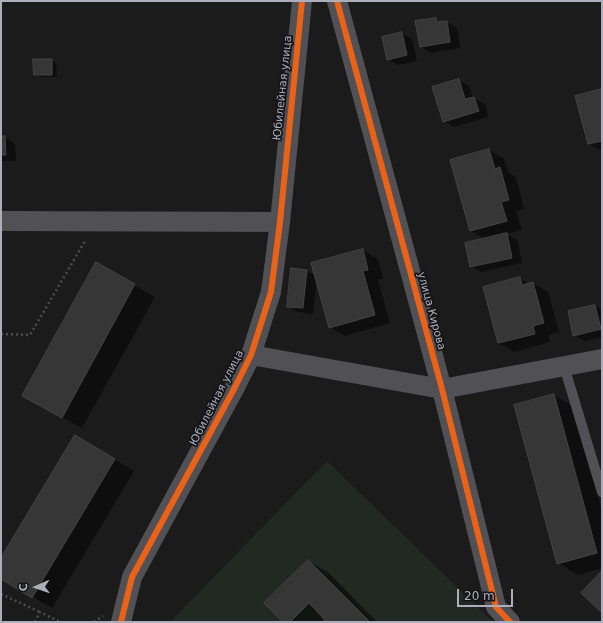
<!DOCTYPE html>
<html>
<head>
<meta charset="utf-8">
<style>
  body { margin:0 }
  #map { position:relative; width:603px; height:623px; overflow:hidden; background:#1b1b1b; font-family:"DejaVu Sans",sans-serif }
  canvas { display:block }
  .frame { position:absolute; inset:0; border:2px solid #acaebc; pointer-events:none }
  .north { position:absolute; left:16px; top:567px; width:40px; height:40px; -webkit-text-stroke:3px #151517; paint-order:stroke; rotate:268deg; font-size:11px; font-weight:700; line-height:16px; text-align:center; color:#acaebc }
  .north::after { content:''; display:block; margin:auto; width:14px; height:18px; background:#acaebc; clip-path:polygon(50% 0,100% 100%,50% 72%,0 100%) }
  .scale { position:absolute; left:457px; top:589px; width:56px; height:18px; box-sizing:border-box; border:2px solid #acaebc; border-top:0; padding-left:5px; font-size:12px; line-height:14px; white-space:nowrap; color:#acaebc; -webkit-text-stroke:3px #151517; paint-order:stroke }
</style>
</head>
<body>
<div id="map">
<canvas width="603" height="623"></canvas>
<div class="frame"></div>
<div class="north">С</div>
<div class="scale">20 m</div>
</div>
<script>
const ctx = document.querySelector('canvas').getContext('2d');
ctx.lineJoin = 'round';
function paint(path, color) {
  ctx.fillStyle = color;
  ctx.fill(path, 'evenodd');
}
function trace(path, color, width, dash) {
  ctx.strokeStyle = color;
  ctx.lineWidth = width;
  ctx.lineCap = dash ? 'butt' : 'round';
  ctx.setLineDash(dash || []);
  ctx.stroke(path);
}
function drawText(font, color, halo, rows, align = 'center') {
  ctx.font = font + ' "DejaVu Sans",sans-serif';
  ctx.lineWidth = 3.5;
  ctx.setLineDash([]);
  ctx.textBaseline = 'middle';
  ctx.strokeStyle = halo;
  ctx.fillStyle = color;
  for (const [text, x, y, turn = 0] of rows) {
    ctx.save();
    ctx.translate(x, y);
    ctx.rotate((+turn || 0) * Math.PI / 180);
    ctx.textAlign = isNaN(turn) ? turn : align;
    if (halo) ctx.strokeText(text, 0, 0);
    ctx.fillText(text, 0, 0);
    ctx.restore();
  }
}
paint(new Path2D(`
  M327,461l166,161h-323z`), '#212923');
paint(new Path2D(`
  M436,19l6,4 5,-1 10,6 3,20 -29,5 -10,-6z
  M402,33l10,6 5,22 -19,4 -10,-6z
  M51,60l5,3 1,14h-17l-5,-3z
  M459,80l10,6 4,12 12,6 3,13 -34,10 -10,-6z
  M602,90v61l-13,-7z
  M4,137l11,7 1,17h-15v-23z
  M489,150l15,9 5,14 7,4 8,32 -8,2 6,19 -16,4 11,6 5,23 -41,9 -10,-6 14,-27 -14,-8z
  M363,250l15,9 5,19 -5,2 12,43 -45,13 -15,-9 -13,-47 -4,34 -15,-2 -10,-6 19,-35 9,5z
  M96,264l59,33 -73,131 -39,-21z
  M520,278l9,6 4,-1 15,9 11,40 -11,3 2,7 -36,10 -15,-9z
  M595,306l7,4v27l-17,4 -11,-6z
  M554,395l20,12 28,104v57l-24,7 -20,-12z
  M95,448l39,23 -82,137 -51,-30v-18z
  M308,561l20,11 49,50h-48l-4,-4 -4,4h-37z`), '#0007');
const building = new Path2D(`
  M436,18l1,4 10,-1 3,21 -30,5 -5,-26z
  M402,32l5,23 -20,5 -5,-23z
  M33,59h19v16h-18z
  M459,79l6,20 9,-2 5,14 -36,11 -11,-35z
  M602,89v52l-14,3 -13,-48z
  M5,136l1,19h-5v-18z
  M489,149l6,20 5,-2 9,33 -8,2 6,19 -37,10 -20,-71z
  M507,233l5,25 -42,9 -5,-24z
  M363,249l5,21 -5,1 12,44 -46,13 -18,-65z
  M96,262l39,22 -73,134 -40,-22z
  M291,268l16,2 -4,38 -16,-1z
  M520,277l2,8 11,-3 11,41 -11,3 2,8 -37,9 -15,-56z
  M595,305l6,24 -28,7 -5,-25z
  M554,394l43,159 -40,11 -43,-159z
  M75,435l40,24 -83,139 -31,-19v-21z
  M308,560l62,62h-43l-18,-19 -19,19h-7l-19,-19z
  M602,571v42l-21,-20z`);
paint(building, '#363637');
trace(building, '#444447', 1);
trace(new Path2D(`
  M1,334l29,1 55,-94
  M1,594l39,18
  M35,622l5,-10 20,10
  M94,622l9,-6`), '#4c4c50', 2.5, [2, 3]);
trace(new Path2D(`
  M564,366l38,126`), '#515155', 10);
trace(new Path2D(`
  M337,1l105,388 54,218 14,15
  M1,221l279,1
  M251,355l191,34 160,-30
  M121,622l11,-45 102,-188 17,-34 20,-63 9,-70 22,-221`), '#515155', 20);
trace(new Path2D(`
  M337,1l105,388 54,218 14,15
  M121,622l11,-45 102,-188 17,-34 20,-63 9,-70 22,-221`), '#ea6118', 6);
drawText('11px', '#acaebc', '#151517', [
  ["Юбилейная улица",283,88,-84],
  ["улица Кирова",431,311,75],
  ["Юбилейная улица",217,398,-63]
]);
</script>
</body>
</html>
